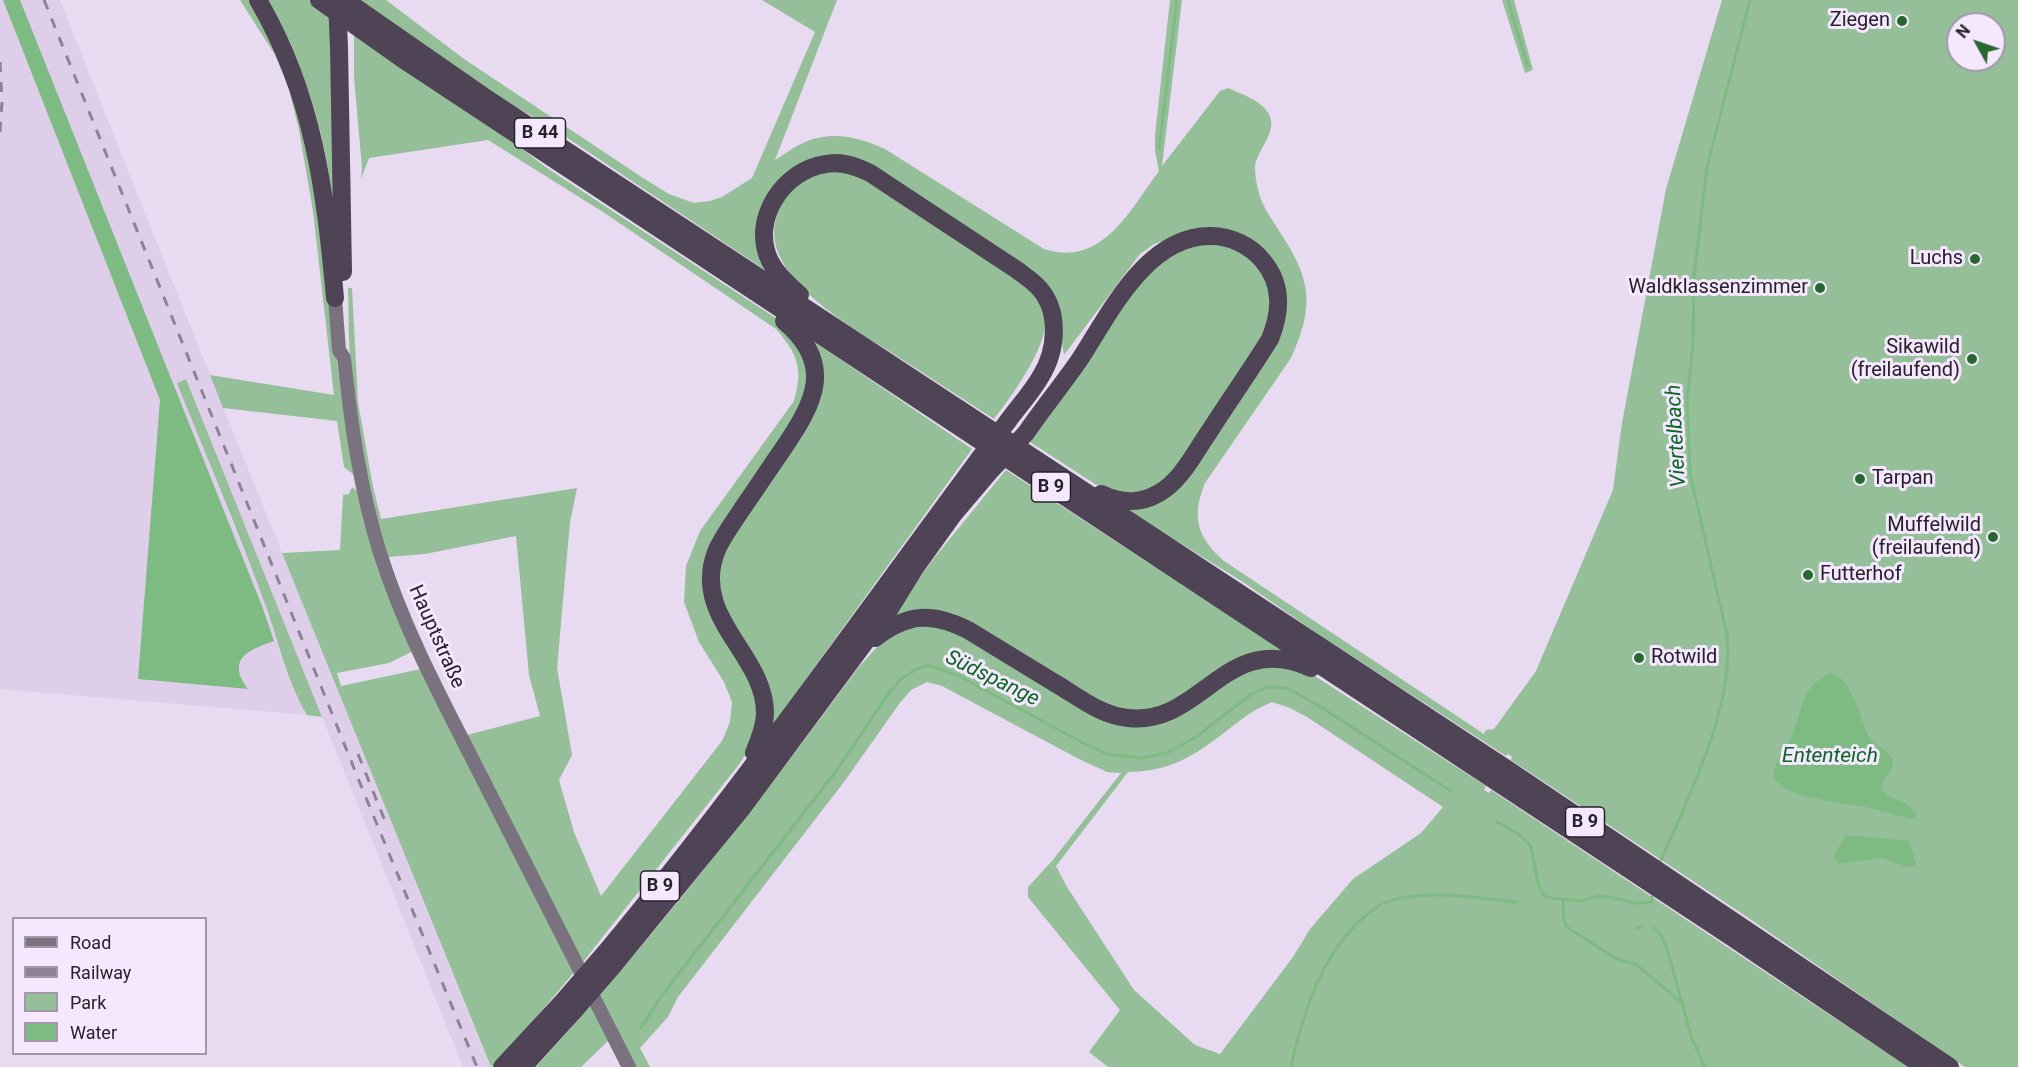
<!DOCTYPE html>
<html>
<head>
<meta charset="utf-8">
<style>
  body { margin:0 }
  #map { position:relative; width:2018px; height:1067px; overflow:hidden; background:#e8daf0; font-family:Roboto,sans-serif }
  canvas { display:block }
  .legend { position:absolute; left:12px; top:917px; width:195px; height:138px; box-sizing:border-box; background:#f5e7fd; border:2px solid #a398a9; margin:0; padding:8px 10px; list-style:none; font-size:18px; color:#27222a }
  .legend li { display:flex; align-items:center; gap:12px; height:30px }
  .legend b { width:30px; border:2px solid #a398a9 }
  .north { position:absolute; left:1946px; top:12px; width:60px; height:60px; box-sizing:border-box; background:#f5e7fd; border:2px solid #a398a9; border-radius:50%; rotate:310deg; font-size:16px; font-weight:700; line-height:24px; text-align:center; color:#27222a }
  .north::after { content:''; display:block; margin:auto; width:21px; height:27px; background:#276831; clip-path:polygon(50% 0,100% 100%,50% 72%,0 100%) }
</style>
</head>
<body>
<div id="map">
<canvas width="2018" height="1067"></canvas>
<ul class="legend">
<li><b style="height:8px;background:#7a727f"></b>Road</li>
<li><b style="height:8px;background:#8d8392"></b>Railway</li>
<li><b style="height:16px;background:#95bf98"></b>Park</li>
<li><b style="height:16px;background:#7dbb83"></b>Water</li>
</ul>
<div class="north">N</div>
</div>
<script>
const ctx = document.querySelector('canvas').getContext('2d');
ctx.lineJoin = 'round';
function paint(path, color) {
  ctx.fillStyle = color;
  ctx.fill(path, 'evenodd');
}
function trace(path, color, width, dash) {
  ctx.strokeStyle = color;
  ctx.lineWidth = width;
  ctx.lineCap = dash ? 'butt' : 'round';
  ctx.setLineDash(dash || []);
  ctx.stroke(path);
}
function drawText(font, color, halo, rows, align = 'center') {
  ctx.font = font + ' Roboto,sans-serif';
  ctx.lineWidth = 6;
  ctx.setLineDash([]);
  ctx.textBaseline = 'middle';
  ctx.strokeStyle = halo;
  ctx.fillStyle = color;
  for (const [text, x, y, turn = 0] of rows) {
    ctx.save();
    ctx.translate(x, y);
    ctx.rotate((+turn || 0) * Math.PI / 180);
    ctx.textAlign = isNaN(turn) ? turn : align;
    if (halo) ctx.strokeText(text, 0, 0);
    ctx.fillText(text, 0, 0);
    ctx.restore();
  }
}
paint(new Path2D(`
  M0,0h60l71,179 359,888h-27l-277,-688 -9,4 88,221 20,65 12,29 10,17 -307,-26z`), '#dfceea');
paint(new Path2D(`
  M240,0h10l17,29 38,88 36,277 13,81 -10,-8 -7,-46 -114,-13 -13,-33 124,20 -21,-184 -14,-81 -10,-41 -14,-34z
  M264,0h45l23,18 5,210c-7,-52 -15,-105 -35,-154 -10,-25 -25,-50 -38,-74z
  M355,0h31l78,59 176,117 29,18 25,9 16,-2 12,-4 30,-19 63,-146 -53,-32h75l-62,160c9,-5 18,-13 28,-17 29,-13 55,-6 82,6l159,100c58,19 86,-39 115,-78l-4,-20v-16l15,-135h12l-20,166 58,-75 8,-3c13,6 30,11 39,23 14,19 -10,37 -12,56 0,6 1,16 3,22 3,17 15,31 23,45 31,47 33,73 10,124l-86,125c-14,34 -8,54 19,78l260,173 2,-4 8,-1 42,-58 77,-181 9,-67 44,-234 56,-189h296v1067h-53l-221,-152 -233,-155 1,-3 -4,-3 -2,2 -185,-120 -78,-54 -121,-75 26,-3 136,-179 -25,-79 -88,-8 -17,6 -14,10 -76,101 -8,-47 -6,-12 -217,-137 -66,45 4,70 -217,-145 -62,-36zM1958,24h36v36h-36z
  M1502,0h12l19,70 -8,3z
  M354,34l135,90 58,44 230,151 31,42 -1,40 -99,156 28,99 22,42 -1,33 -8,19 -12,17 -154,195 -116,-227 73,-19 -11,-41 -13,-139 -91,18 -37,3c-19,-63 -30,-126 -37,-191 -3,-25 -2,-52 -3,-78h4l6,114 15,85 8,32 196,-31 -7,34 -13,146 15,87 -13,25 15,52 27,64 121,-155 8,-19 2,-20 -8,-20 -25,-40 -15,-40 2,-36 14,-35 94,-130c9,-32 4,-47 -18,-72l-173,-117 -115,-72 -119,18 -8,21 1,-11 -8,-91z
  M839,171l16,3 170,110c7,8 15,16 19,27 10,28 -32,85 -50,108 -33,-21 -66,-43 -99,-64 -37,-24 -94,-56 -114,-96 -9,-17 -9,-35 -1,-52 11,-24 34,-34 59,-36z
  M1212,241l33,10 25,35 1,35 -82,129 -19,23 -13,13 -19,6h-24l-19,-8 -68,-44 110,-152 20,-23 17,-14z
  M806,336l166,113 -205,284 -51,-149 7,-33 85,-130z
  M186,379l136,338 -15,-2c-21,-35 -28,-73 -42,-111 -27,-74 -59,-148 -88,-221z
  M1006,470l284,185 -141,58 -37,-4 -156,-89 -71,4 50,-67z
  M352,487l5,4 56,160 -24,12 -52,10 4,13 80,-17 154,302 -46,55 -38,41 -209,-514 58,-3 3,-55 6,-1z
  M905,626h42l190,99 77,-36 48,-25 45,7 179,115 -2,4 5,3 2,-3 417,277h-800l-19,-15 31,-42 -92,-113v-10l24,-26 69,-88 -14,-1 -28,-13 -137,-73 -15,-4 -16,8 -12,14 -55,78 -166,215 -10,20 -28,31 10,19h-29l-13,-26 -27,26h-45c115,-126 220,-261 322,-399l28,-31zM1272,702l18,6 17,9 136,90 -22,26 -68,46 -43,50 -17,28 -73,97 -25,-9 -61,-55 -67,-103 -11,-21 72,-94c30,0 54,-9 78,-26 24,-16 39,-33 66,-44z`), '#95bf98');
paint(new Path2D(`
  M3,0h17l242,606 12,35c-26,9 -48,18 -26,48l-110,-10 22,-279z
  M1830,673c24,5 29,46 40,65 5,7 22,16 23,23 1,12 -15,18 -10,30 4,7 25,9 34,23l-4,5c-16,-3 -32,-9 -48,-12 -18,-4 -91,-10 -91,-33 0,-14 15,-28 19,-41 10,-27 8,-45 37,-60z
  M1846,835l63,6 7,23 -6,4 -29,-10 -43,6 -5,-7z`), '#7dbb83');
trace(new Path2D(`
  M1508,0l20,67
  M1159,149l18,-149
  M1497,822l23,13 10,10 2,6 6,33 6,12 6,2 31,3 17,-5 12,1 24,6 17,-1 1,-5
  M1661,860c28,-63 74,-156 66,-225l-37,-162 -3,-72 6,-58 1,-67 13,-109 43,-167
  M1563,900l1,21 4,7 49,31 20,6 46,39
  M1384,903c38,-15 92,-5 133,-1
  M1653,927l8,8 6,14 25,90 13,28
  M1636,928l6,-1
  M641,1028l21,-33 172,-221 54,-80 13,-15 14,-9 13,-5 29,10 126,68 24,11 35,4 25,-5 29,-16 54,-42 17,-8 20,1 29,16 135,87
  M1291,1067c13,-60 35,-127 89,-162`), '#7dbb83', 3);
trace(new Path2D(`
  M335,298l4,52 5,8c7,66 16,131 36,195 25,79 64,150 101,223 50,97 99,194 148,291`), '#7a727f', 14);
trace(new Path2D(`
  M258,0c56,96 67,190 77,298
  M319,0l82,58 1332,880 191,129
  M345,0l138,96 1024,673 443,298
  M339,48l4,224
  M800,295c-11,-10 -23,-20 -30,-34 -20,-41 13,-91 56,-97 16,-3 30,2 44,9l147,97c8,6 16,11 22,18 21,23 18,62 2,88 -9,16 -22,30 -33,45
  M1026,433c17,-25 37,-49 54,-74 30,-46 67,-124 131,-123 20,0 40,10 52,25 20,24 18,51 7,78 -20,32 -41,62 -61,93 -14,20 -28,49 -50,61 -18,11 -39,10 -58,1
  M875,638c33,-25 57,-26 93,-8 30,18 60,37 90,55 22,13 44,31 70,33 75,8 97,-89 183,-50
  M754,753c5,-14 11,-25 11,-40 0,-59 -74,-95 -49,-161 6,-15 17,-29 26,-43 14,-20 27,-40 41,-60 32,-47 52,-85 1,-128
  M605,953c132,-159 251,-328 374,-494
  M613,966l130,-159 146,-197 26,-42 38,-53 39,-46
  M502,1067l64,-69
  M523,1067l50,-55`), '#4f4455', 18);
trace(new Path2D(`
  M44,0l318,788 115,279
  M0,62l2,40 -2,30
  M358,754l29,72`), '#8d8392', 3, [10, 10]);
trace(new Path2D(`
  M337,0l2,48
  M979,459l29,-38
  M992,469l34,-36
  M566,998l39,-45
  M573,1012l40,-46`), '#4f4455', 18);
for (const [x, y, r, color] of [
  [1902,21,6,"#276831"],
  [1975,259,6,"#276831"],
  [1820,288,6,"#276831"],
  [1972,359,6,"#276831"],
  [1860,479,6,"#276831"],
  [1993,537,6,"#276831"],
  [1808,575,6,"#276831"],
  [1639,658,6,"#276831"]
]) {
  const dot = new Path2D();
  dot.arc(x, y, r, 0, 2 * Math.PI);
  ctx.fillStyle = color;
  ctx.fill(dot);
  trace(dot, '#f5e7fd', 2);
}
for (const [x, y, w] of [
  [540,133,51],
  [1051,487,39],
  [1585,822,39],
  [660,886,39]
]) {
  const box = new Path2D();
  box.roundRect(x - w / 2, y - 15, w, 30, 4.5);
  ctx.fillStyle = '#f5e7fd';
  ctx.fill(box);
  trace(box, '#27222a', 1.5);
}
drawText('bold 18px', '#27222a', null, [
  ["B 44",540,133],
  ["B 9",1051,487],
  ["B 9",1585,822],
  ["B 9",660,886]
]);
drawText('20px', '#27222a', '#f5e7fd', [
  ["Ziegen",1890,21],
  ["Luchs",1963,259],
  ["Waldklassenzimmer",1808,288],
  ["Sikawild",1960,348],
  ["(freilaufend)",1960,371],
  ["Tarpan",1872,479,"left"],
  ["Muffelwild",1981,526],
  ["(freilaufend)",1981,549],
  ["Futterhof",1820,575,"left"],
  ["Rotwild",1651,658,"left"]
], 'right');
drawText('20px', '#27222a', '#f5e7fd', [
  ["Hauptstraße",436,637,66]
]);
drawText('italic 21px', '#066822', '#f5e7fd', [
  ["Viertelbach",1677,436,-93],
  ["Südspange",992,679,26],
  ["Ententeich",1830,757]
]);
</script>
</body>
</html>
